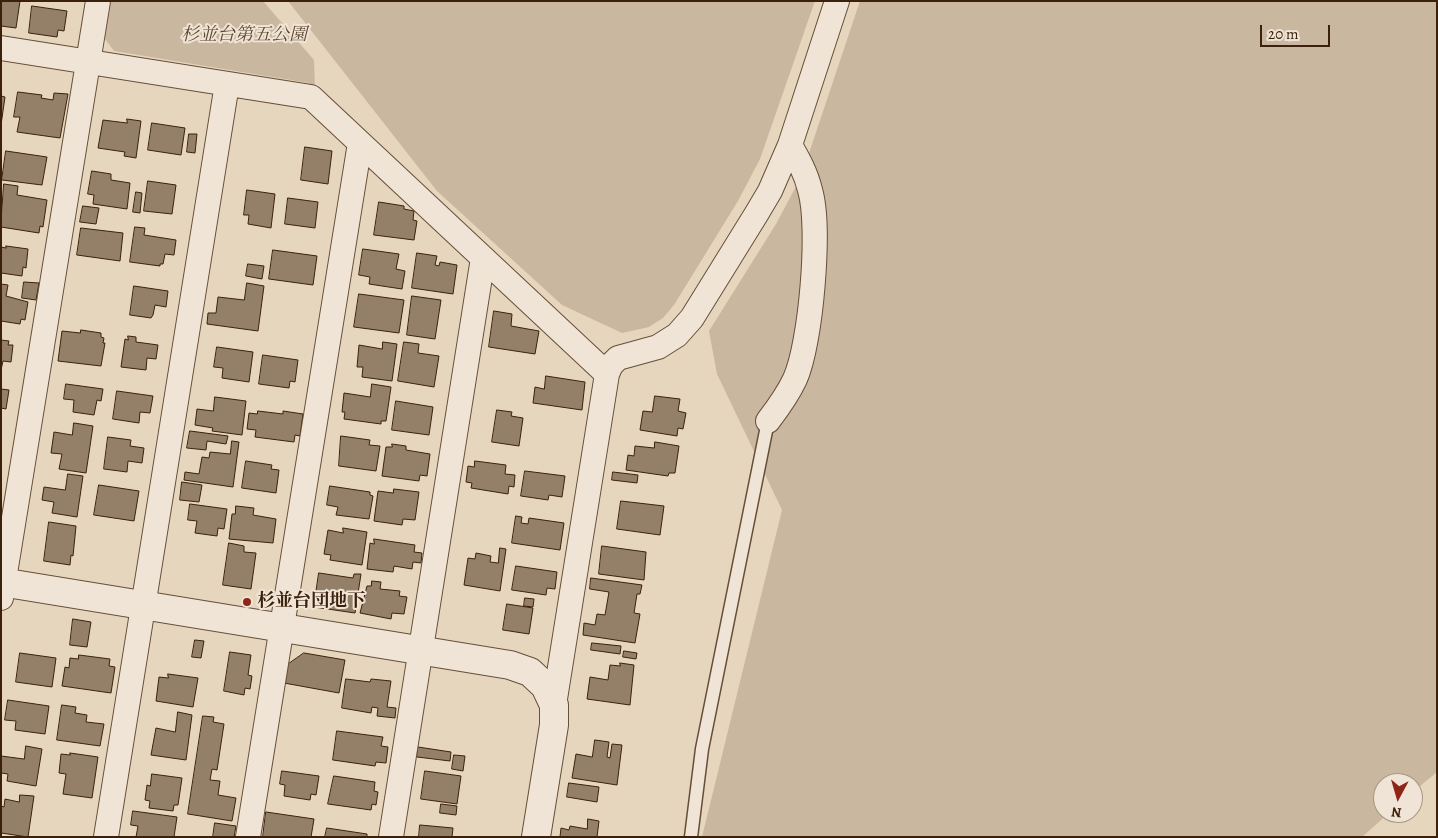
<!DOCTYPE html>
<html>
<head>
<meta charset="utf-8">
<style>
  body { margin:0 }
  #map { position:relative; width:1438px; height:838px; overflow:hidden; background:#e7d6be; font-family:Alegreya,serif }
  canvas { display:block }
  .frame { position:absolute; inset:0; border:2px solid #3b210b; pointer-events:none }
  .north { position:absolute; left:1373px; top:773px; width:50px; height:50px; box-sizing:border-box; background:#efe4d5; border:1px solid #a79684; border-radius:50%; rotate:186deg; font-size:14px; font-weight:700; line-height:20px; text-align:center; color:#3b210b }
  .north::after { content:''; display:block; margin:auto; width:18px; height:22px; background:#8f2418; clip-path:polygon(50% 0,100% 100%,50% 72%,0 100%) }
  .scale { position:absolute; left:1260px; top:25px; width:70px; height:22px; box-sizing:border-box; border:2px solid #3b210b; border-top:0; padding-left:6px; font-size:15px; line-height:18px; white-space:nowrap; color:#3b210b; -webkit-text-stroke:4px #efe4d5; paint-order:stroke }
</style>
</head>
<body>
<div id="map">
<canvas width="1438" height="838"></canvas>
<div class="frame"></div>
<div class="north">N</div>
<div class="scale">20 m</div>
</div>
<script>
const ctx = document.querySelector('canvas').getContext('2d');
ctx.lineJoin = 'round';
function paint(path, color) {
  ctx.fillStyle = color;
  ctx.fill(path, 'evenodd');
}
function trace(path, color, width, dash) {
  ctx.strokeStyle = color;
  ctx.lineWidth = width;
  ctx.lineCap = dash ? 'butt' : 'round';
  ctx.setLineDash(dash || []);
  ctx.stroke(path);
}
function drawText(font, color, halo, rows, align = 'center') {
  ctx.font = font + ' Alegreya,"Noto Serif JP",serif';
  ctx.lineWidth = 4;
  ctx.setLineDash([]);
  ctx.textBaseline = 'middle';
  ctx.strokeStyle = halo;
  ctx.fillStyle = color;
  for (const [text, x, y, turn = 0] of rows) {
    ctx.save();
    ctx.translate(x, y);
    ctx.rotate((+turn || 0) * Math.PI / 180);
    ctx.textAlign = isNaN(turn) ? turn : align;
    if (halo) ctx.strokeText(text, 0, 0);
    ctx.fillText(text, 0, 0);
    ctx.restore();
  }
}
paint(new Path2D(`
  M107,1h156l51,59 1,28 -6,-5 -195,-32 -12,-16z
  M288,1h527l-55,158 -22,42 -64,104 -11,13 -14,9 -27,6 -60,-28 -125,-114z
  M860,1h577v771l-24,20v-9h-30v30h6l-27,24h-660l80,-327 -65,-136 -8,-43 67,-107 25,-47z`), '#cab7a0');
const building = new Path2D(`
  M1,1h19l-4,27 -15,-2z
  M32,6l35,5 -3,20 -6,-1 -1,7 -28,-4z
  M18,92l24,3 -1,3 12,2 1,-7 14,1 -8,44 -43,-6 3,-15h-6z
  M1,96l4,1 -4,28z
  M127,119l14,2 -5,37 -12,-2 1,-4 -27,-4 5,-28 24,3z
  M152,123l33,5 -4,27 -33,-5z
  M189,134h8l-2,19 -8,-1z
  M305,147l27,4 -4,33 -27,-4z
  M6,151l41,6 -5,28 -40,-5z
  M92,171l19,3v6l19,3 -3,26 -34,-5 1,-9 -6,-1z
  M148,181l28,4 -4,29 -28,-3z
  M4,184l14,2 -1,9 30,5 -4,27 -3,-1 -1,7 -38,-6z
  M247,190l28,4 -4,34 -23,-4 1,-9h-5z
  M136,192l6,1 -2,20 -7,-1z
  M288,198l30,4 -3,26 -30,-4z
  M379,202l25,4v3l10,2 -1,9 4,1 -3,19 -40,-5z
  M83,206l16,2 -3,16 -16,-2z
  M135,227l10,1 -1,7 32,5 -2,15 -9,-1 -2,10h-3v2l-30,-4z
  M81,228l42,5 -3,28 -43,-6z
  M6,246l22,3 -2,19 -3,-1 -1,9 -21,-3v-26l5,1z
  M363,249l36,5 -3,15 9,2 -3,18 -33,-5 1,-7 -11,-2z
  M273,250l44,6 -4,29 -44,-6z
  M417,253l20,3 -2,9 4,1 1,-4 17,3 -4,29 -41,-6z
  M248,264l16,2 -2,13 -16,-3z
  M24,282l15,1 -3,17 -14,-2z
  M247,283l17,3 -6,45 -51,-7 1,-11h8l2,-16 26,3z
  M1,284l7,1 -2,11 22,6 -3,18 -4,-1 -1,5 -19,-3z
  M134,286l34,5 -2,16 -11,-2 -2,10 -2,3 -21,-3z
  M359,294l45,6 -5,33 -45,-6z
  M412,296l29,4 -6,39 -28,-4z
  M494,311l18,3 -1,12 28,5 -4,23 -46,-7z
  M81,330l20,3v4l3,1 -1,5h2l-4,23 -43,-5 4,-30 18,2z
  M128,336l8,1v5l22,3 -2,14 -9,-1 -1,12 -25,-3 4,-28 3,1z
  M1,340l8,1 -1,4h5l-2,17 -8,-1 -2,9z
  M383,342l14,2 -5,37 -30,-4 1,-10h-6l2,-22 23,4z
  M404,342l15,2 -1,9 21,3 -5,31 -36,-6z
  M217,347l36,5 -4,30 -27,-4 1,-10 -9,-1z
  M263,355l35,5 -3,22 -5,-1 -1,7 -30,-4z
  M546,376l39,6 -3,28 -49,-7 2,-16 9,2z
  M66,384l37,5 -2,12 -4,-1 -3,15 -21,-3 1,-12 -10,-1z
  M372,384l19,3 -5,34h-5v3l-37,-5 1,-7h-3l2,-19 26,4z
  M1,389l8,1 -3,19 -5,-1z
  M117,391l36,5 -3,17 -10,-1 -1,11 -26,-4z
  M655,396l25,3 -2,12 8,2 -3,16 -5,-1 -1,8 -37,-6 3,-19 9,1z
  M215,397l31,4 -4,34 -30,-4 1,-3 -18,-3 2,-16 16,2z
  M396,401l37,6 -4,28 -37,-5z
  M497,410l15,2 -1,4 12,2 -4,28 -27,-4z
  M258,411l25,3v-3l20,3 -3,22 -5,-1 -1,7 -39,-5 1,-7 -9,-1 2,-16 8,1z
  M74,423l19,3 -7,47 -27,-4 3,-15 -11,-1 3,-21 18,3z
  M190,431l38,5 -2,8 -19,-3 -1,9 -19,-2z
  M341,436l29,4 -1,5 11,1 -4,25 -37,-5z
  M108,437l23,3 -1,6 14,2 -2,15 -14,-2 -1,11 -23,-3z
  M232,441l7,1 -6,45 -49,-7 1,-8 14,2 3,-17 7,1 1,-6 20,2z
  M655,442l24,4 -4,27h-6l-1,3 -42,-6 2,-15 6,1 1,-10 19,2z
  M392,444l14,2v4l24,4 -3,22 -7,-1 -1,6 -37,-5 4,-29h6z
  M246,461l26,4 -1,4 8,1 -3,23 -34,-5z
  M475,461l31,4 -1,9 10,1 -1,12 -5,-1 -1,8 -37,-6 1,-5 -6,-1 2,-16 6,1z
  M525,471l40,5 -3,21 -13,-2 -1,5 -27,-4z
  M613,472l25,3 -1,8 -25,-3z
  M68,474l15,2 -6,41 -25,-4 2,-11 -12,-2 2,-13 21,3z
  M182,482l20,3 -3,17 -19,-2z
  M99,485l40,6 -5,30 -40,-6z
  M330,486l40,6v3l3,1 -4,23 -33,-4 2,-8 -11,-2z
  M394,489l25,3 -4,28 -12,-1 -1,6 -28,-4 4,-30 15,2z
  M621,501l43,5 -4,29 -43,-6z
  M190,504l37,5 -3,20 -6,-1 -1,8 -22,-3 2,-12 -9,-1z
  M236,506l18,2 -1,7 23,4 -3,24 -44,-4 3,-25h3z
  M516,516l6,1 -1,6 7,1 1,-6 35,5 -4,27 -48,-7z
  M49,522l27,4 -3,30 -2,-1 -1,10 -26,-4z
  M343,528l24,4 -5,33 -32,-5 1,-5 -7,-1 4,-24 15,3z
  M374,539l41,6 -1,7 8,1 -1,10 -8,-1 -1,7 -18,-3 -1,6 -26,-3 3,-26 4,1z
  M229,543l15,3v6l12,1 -5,36 -28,-4z
  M602,546l44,6 -2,28 -45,-6z
  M500,548l6,1 -6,42 -36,-6 4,-27 7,1 1,-6 15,3 -1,6 8,1z
  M516,566l41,6 -2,17 -8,-1 -1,7 -34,-5z
  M319,573l34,5 1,-4h7l-6,39 -41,-6z
  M591,578l51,7 -2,9h-3l-3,19 6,1 -5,29 -52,-8 1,-12 11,2 2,-11 8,1 4,-23 -19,-3z
  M372,581l9,1 -1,7 20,2 -1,5 8,1 -3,17 -12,-1 -1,6 -31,-6 7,-27h4z
  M525,598l9,1 -1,8 -9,-1z
  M507,604l26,4 -4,26 -26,-4z
  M73,619l18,3 -4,25 -17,-2z
  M195,640l9,1 -3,17 -9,-1z
  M592,643l29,3 -1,8 -29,-4z
  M624,651l13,2 -1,6 -13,-2z
  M230,652l21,3 -3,20 4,1 -2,13 -5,-1 -1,7 -20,-4z
  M20,653l36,5 -4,29 -36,-5z
  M304,653l41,7 -6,33 -55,-10 3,-18z
  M79,655l31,4 -1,7 6,1 -4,26 -49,-7 3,-19 4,1 1,-10 8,1z
  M620,663l14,2 -4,40 -43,-6 3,-22 18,3 2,-15 10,1z
  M168,674l30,4 -5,29 -37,-6 3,-24 9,1z
  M346,679l24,3 1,-3 20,2 -4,26 9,1 -1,10 -18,-2 1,-8 -6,-1 -1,6 -29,-5z
  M8,700l41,6 -4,28 -30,-4 1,-9 -11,-1z
  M62,705l14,2 -1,6 12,2 -1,7 18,2 -4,22 -43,-6z
  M178,712l14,3 -6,45 -35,-5 5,-27 19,4z
  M203,716l11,1 -1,5 11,2 -7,46 -5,-1 -2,11 10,1 -2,14 18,3 -4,23 -44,-7z
  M337,731l46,6 -2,9 7,1 -2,16 -10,-1 -1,4 -42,-6z
  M595,740l14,2 -2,15 3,1 2,-14 10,1 -5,40 -45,-7 4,-24 16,3z
  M26,746l16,3 -6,37 -29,-5 1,-7 -7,-1v-17l23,3z
  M418,747l33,5 -1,9 -33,-4z
  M70,753l28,4 -6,41 -29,-4 3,-20 -7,-1 2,-19 9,1z
  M454,755l11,1 -2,15 -11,-2z
  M282,771l37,5 -3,19 -5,-1 -1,6 -26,-4 1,-11 -5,-1z
  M425,771l36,5 -4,28 -36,-5z
  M152,774l30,4 -4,27h-4l-1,6 -24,-3 1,-7 -5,-1 2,-15 3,1z
  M334,776l41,6 -1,9 4,1 -2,13 -4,-1 -1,6 -43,-6z
  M569,783l30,4 -2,15 -30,-5z
  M20,795l14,1 -6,41 -27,-4v-27l3,1 1,-8 14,3z
  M441,804l16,2 -1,9 -16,-2z
  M133,811l44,6 -3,20h-38l2,-11 -7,-1z
  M266,812l48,7 -3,18h-48z
  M588,819l11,2 -2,16h-37l1,-9 8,2 1,-4 17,3z
  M215,823l21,3 -2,11h-21z
  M420,825l33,3 -1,9h-33z
  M327,828l40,6v3h-42z`);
paint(building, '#947f68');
trace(building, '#3b210b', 1);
const service = new Path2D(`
  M691,837l11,-88 66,-328`);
const minor = new Path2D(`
  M1,48l310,49 296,277 -53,331
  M607,374l4,-9 7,-7 40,-11 19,-12 15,-17 65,-105 13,-22 20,-46 47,-144
  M768,421c10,-13 20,-27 27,-42 16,-35 26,-152 15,-189 -4,-17 -12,-31 -20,-45
  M1,598l97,-597
  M106,837l121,-753
  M248,837l112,-694
  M391,837l92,-579`);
const tertiary = new Path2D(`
  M1,582l509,83 20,7 15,14 9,19v20l-18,112`);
trace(service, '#664e38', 15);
trace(minor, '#664e38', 26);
trace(tertiary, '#664e38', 30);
trace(service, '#efe4d5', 12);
trace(minor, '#efe4d5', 24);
trace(tertiary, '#efe4d5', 28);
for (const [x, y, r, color] of [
  [247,602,5,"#8f2418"]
]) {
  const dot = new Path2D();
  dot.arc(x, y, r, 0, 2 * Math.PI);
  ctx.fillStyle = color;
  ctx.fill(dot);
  trace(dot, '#efe4d5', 2);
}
drawText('italic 18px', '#5f4630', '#efe4d5', [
  ["杉並台第五公園",244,36]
]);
drawText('bold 18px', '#3b210b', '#efe4d5', [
  ["杉並台団地下",257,602]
], 'left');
</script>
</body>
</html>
